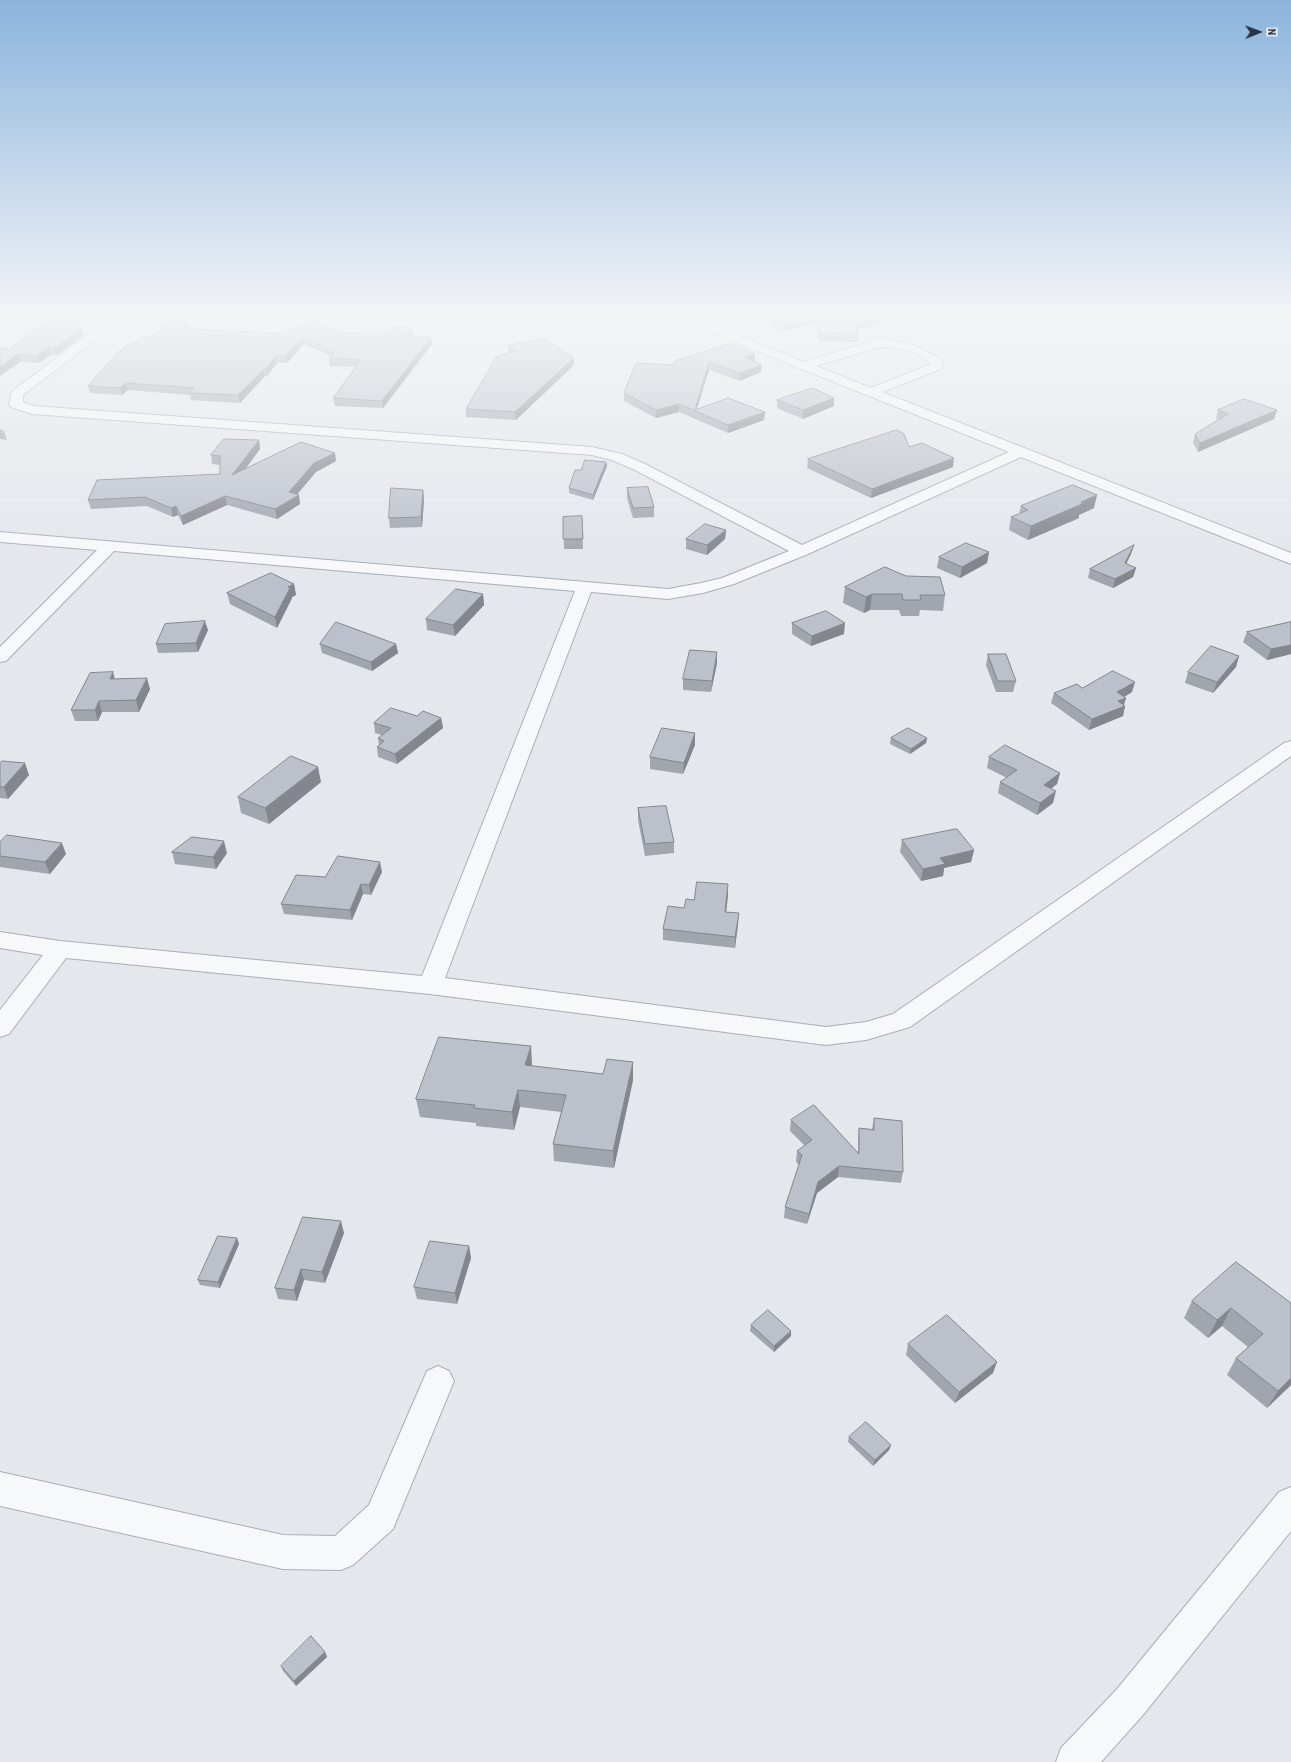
<!DOCTYPE html>
<html>
<head>
<meta charset="utf-8">
<style>
  body { margin:0 }
  #map { position:relative; width:1291px; height:1762px; overflow:hidden; background:#e4e7ec; font-family:"Roboto Condensed",sans-serif }
  canvas { display:block }
  .north { position:absolute; left:1239px; top:12px; width:40px; height:40px; -webkit-text-stroke:3px #f4f6f9; paint-order:stroke; rotate:89deg; font-size:11px; font-weight:700; line-height:16px; text-align:center; color:#2b3445 }
  .north::after { content:''; display:block; margin:auto; width:14px; height:18px; background:#2b3445; clip-path:polygon(50% 0,100% 100%,50% 72%,0 100%) }
</style>
</head>
<body>
<div id="map">
<canvas width="1291" height="1762"></canvas>
<div class="north">N</div>
</div>
<script>
const ctx = document.querySelector('canvas').getContext('2d');
ctx.lineJoin = 'round';
function trace(path, color, width, dash) {
  ctx.strokeStyle = color;
  ctx.lineWidth = width;
  ctx.lineCap = dash ? 'butt' : 'round';
  ctx.setLineDash(dash || []);
  ctx.stroke(path);
}
function paint(path, color) {
  ctx.fillStyle = color;
  ctx.fill(path, 'evenodd');
}
const street = new Path2D(`
  M115,315h13l-105,80v7l11,4 558,41 30,7 23,10 157,81 207,-93 -337,-135 -1,-2h16l117,47 75,-23 15,1 20,5 27,14 2,7 -2,3 -59,23 409,161v11l-270,-107 -213,97 -74,30 -31,9 -35,6 -77,-7 -146,386 381,49 40,-5 27,-8 391,-271 7,-2v15l-381,271 -44,13 -40,5 -396,-51 -364,-36 -57,76 -9,3v-27l43,-55 -43,-7v-16l60,9 362,35 153,-385 -461,-40 -108,110 -6,1v-15l97,-97 -97,-8v-10l668,57 33,-6 21,-5 67,-27 -154,-81 -23,-10 -20,-5 -560,-41 -21,-7 -2,-3 3,-13zM880,347c17,0 39,4 51,17l-60,24 -55,-22z
  M348,315h78l41,3 14,-3h30l-5,3 -39,6 -114,-6z
  M438,1366l11,5 5,10 -61,148 -40,36 -12,5 -58,-1 -283,-63v-34l283,63 52,1 34,-31 58,-134z
  M1291,1487v44l-148,184 -42,47h-45l5,-14 56,-59 162,-197z`);
trace(street, '#a9aeb7', 2);
paint(street, '#f7f8fa');
paint(new Path2D(`
  M761,315h133v3l-37,12 1,4 -1,8 -38,-1 -4,-18 -32,8 -13,-5v-7z
  M320,326l26,7 39,1h28l-1,2 20,8 -49,64 -48,-2 -2,-8 23,-31 -26,-1 -1,-8 2,-2 -27,-12 -17,19h-10l-10,13h-2l-25,27 -49,-3 -1,-5 -62,-5 -6,5 -32,-2 -2,-7 48,-44 13,-4 39,-11v2l96,4z
  M84,335l-27,20h-6l-12,8 -19,-1 -11,-13z
  M508,346l66,19 -58,55 -50,-3v-8l42,-56z
  M755,354v8l6,10 -21,9 -31,-11 -12,39 67,11 -36,13 -49,-21 -23,6 -32,-17v-8l50,-28z
  M777,400l57,6 -31,13 -26,-11z
  M1218,410h59l-3,9 -76,33 -5,-9 2,-9 24,-14 -3,-1z
  M0,429l4,2 3,9 -7,-1z
  M259,440l1,9 -14,19 90,-7 -20,11 -19,22 3,10 -23,15 -50,-14 -44,20 -5,-10 -5,2 -26,-11 -56,3 -3,-9 132,-26v-9l-8,-1 -1,-9z
  M909,447l44,20 -82,31 -64,-30 1,-9z
  M606,462l1,4 -14,34 -24,-7v-5l12,-18z
  M627,488l27,19v10l-21,1 -6,-20z
  M423,490l1,10 -2,27 -32,1 -1,-10z
  M1021,506l73,2 -15,7v3l-51,22 -19,-10 2,-13 8,-3z
  M582,516l1,33h-19l-1,-32z
  M726,530l-1,9 -18,16 -21,-6v-10z
  M1134,545l-3,9 -5,10 10,4 -3,9 -20,11 -25,-10 2,-9z
  M989,552l-2,11 -27,15 -23,-10 2,-11z
  M294,584l2,11 -4,2v1l-15,30 -47,-24 -3,-11z
  M845,587l100,8 -2,16 -23,-1 -1,6h-18l-2,-6h-29l-6,3 -21,-10z
  M483,594l1,11 -29,31 -28,-6 -1,-11z
  M1291,622v32l-24,6 -24,-18 4,-10z
  M792,623l52,11 -33,12 -19,-12z
  M208,630l-10,22 -40,1 -2,-9z
  M320,644h76l2,9 -26,18 -50,-18z
  M988,654l28,27 -3,11h-17l-10,-27z
  M1239,656l-3,11 -23,26 -28,-10 3,-11z
  M717,663l-6,29 -28,-2v-11z
  M115,679l35,10 -11,23h-37l-4,9h-23l-4,-11z
  M1082,688l50,4 -8,5 2,1 -2,7 1,1 -2,10 -34,14 -38,-27 3,-10z
  M417,716l24,2 2,10 -46,36 -19,-7 -1,-10 2,-2 -1,-7 4,-3 -7,-2 -1,-10z
  M695,733v12l-12,29 -33,-5v-12z
  M891,738h36l-1,5 -16,11 -20,-10z
  M989,757l71,16 -3,11 -6,5 2,14 -16,12 -39,-22 2,-11 7,-4 -20,-10z
  M0,763l29,12 -21,24 -8,-1z
  M321,782l-52,42 -28,-11 -3,-16z
  M638,808l36,34v11l-29,3 -7,-36z
  M902,840l72,10 -3,12 -27,6 -1,8 -22,5 -21,-29z
  M0,842l66,12 -16,20 -50,-7z
  M172,852l55,1 -11,16 -41,-5z
  M382,872l-11,23 -8,-1 -11,26 -68,-6 -3,-10 44,-27z
  M728,895l-2,17 12,12 -3,24 -72,-8v-11l21,-21 10,-8z
  M532,1064v2l71,8 30,6 -19,88 -60,-7 -1,-17 8,-32 -41,-5 -6,23 -38,-4v-3l-56,-6 -4,-18z
  M874,1118l29,54 -2,11 -63,-6 -21,16 -10,31 -23,-6 1,-11 14,-42 -3,-3 1,-11 8,-5 -15,-15 1,-11 67,32v-13l1,-11 13,1z
  M344,1233l-19,50 -21,-3 -7,21 -19,-2 -3,-11z
  M237,1238l2,6 -19,44 -20,-3 -2,-5z
  M469,1246l2,12 -14,46 -40,-5 -3,-12z
  M1192,1301l99,2v82l-24,23 -40,-33 9,-17 12,-11 -26,-21 -14,12 -24,-20z
  M751,1325l40,11 -17,16 -24,-21z
  M908,1344l85,29 -38,30 -49,-48z
  M849,1437l42,8 -2,5 -16,16 -25,-24z
  M325,1652l2,5 -31,29 -13,-15 -2,-5z`), '#a1a5ae');
paint(new Path2D(`
  M815,315h1l-1,8 -32,8 1,-8z
  M879,315h15v3l-40,13 1,-8z
  M187,320l1,7 -1,9 -2,-7z
  M319,320l1,6 -6,-2z
  M82,328l2,7 -27,20 -2,-7z
  M412,328l1,6 -6,9 -1,-7z
  M303,337l1,7 -17,19 -1,-7z
  M431,337l1,7 -49,64 -1,-7z
  M49,347l2,8 -12,8 -2,-7z
  M18,354l2,8 -20,14v-9z
  M755,354v8l-10,-5z
  M276,356l1,7 -10,13 -1,-7z
  M574,358v7l-58,55 -1,-8z
  M709,362v8l-13,41 -1,-1z
  M762,365l-1,7 -21,9v-8z
  M264,369l1,7 -25,27 -2,-8z
  M126,383l2,7 -6,5 -2,-7z
  M834,398v8l-31,13v-9z
  M679,404v8l-23,6v-8z
  M1277,410l-3,9 -76,33 2,-9z
  M765,412l-1,8 -36,13v-8z
  M259,440l1,9 -26,35 -2,-9z
  M335,453l1,8 -20,11 -22,26 5,-3 1,9 -23,15 -2,-10 39,-46z
  M954,458l-1,9 -82,31 1,-9z
  M606,462l1,4 -14,34v-5z
  M423,490l1,10 -2,27 -1,-10z
  M1097,495l-3,13 -15,7v3l-51,22 3,-14z
  M225,496l2,9 -44,20 -2,-9z
  M176,506l2,9 -5,2 -2,-9z
  M726,530l-1,9 -18,16v-10z
  M1134,545l-3,9 -9,18 3,-9z
  M989,552l-2,11 -27,15 2,-11z
  M1136,568l-3,9 -20,11 2,-9z
  M294,584l2,11 -4,2v1l-15,30 -2,-11 13,-30z
  M483,594l1,11 -29,31 -2,-11z
  M872,594l-2,16 -6,3 2,-16z
  M205,621l3,9 -10,22 -2,-9z
  M845,623l-1,11 -33,12 1,-10z
  M396,644l2,9 -26,18 -1,-9z
  M1291,645v9l-24,6 4,-11z
  M717,652v11l-6,29 1,-11z
  M1239,656l-3,11 -23,26 4,-11z
  M113,672l3,11 -6,-4z
  M147,678l3,11 -11,23 -3,-12z
  M1135,682l-3,10 -18,11 3,-11z
  M1126,698l-3,9 2,-1 -2,10 -34,14 3,-11 26,-18z
  M99,701l3,11 -4,9 -3,-11z
  M441,718l2,10 -46,36 -2,-10z
  M695,733v12l-12,29 1,-11z
  M927,738l-1,5 -16,11 1,-5z
  M25,763l4,12 -21,24 -4,-12z
  M318,767l3,15 -52,42 -4,-16z
  M1060,773l-3,11 -16,12 3,-11z
  M1056,791l-3,12 -16,12 3,-12z
  M224,841l3,12 -11,16 -3,-12z
  M62,843l4,11 -16,20 -5,-12z
  M974,850l-3,12 -27,6 -1,8 -22,5 2,-12 17,-11z
  M380,862l2,10 -11,23 -2,-10z
  M361,884l2,10 -11,26 -2,-10z
  M728,884v11l-3,28v-11z
  M739,913l-1,11 -3,24v-11z
  M531,1046l1,18 -5,19 -2,-18z
  M633,1062v18l-19,88 -1,-17z
  M518,1090l2,17 -6,23 -2,-18z
  M839,1166l-1,11 -21,16 -10,31 2,-10 9,-32z
  M341,1221l3,12 -19,50 -3,-11z
  M237,1238l2,6 -19,44 -2,-6z
  M469,1246l2,12 -14,46 -2,-11z
  M301,1269l3,11 -7,21 -3,-11z
  M1231,1308l-9,18 -14,12 9,-18z
  M791,1331v5l-17,16v-6z
  M997,1362l-4,11 -38,30 4,-11z
  M1291,1378v7l-24,23 11,-17z
  M891,1445l-2,5 -16,16 2,-6z
  M325,1652l2,5 -31,29 -2,-5z`), '#83868d');
const building = new Path2D(`
  M56,315h22l4,13 -27,20 -6,-1 -12,9 -19,-2 -18,13v-19l9,1z
  M771,315h44l-31,8 -13,-4z
  M816,315h63l-24,8 3,11 -38,-1z
  M187,320l-2,9 99,4 35,-13 -5,4 32,9 39,1 7,-8 20,2 -6,8 25,1 -49,64 -49,-3 28,-38 -32,-2 6,-6 -32,-15 -17,19h-10l-10,13h-2l-26,26 -48,-2 4,-5 -68,-5 -6,5 -32,-2 29,-33 15,-11h4l7,-5 6,1 12,-8 1,-8z
  M544,338l30,20 -59,54 -49,-3 31,-53 19,-5 -8,-5z
  M730,344l25,10 -10,3 17,8 -22,8 -31,-11 -14,48 33,-12 37,14 -37,13 -49,-21 -23,6 -32,-17 12,-30 38,2 1,-4z
  M813,388l21,10 -31,12 -26,-10z
  M1244,399l33,11 -77,33 -5,-9 33,-20 -10,-4z
  M897,430l7,4 5,13 13,-4 32,15 -82,31 -64,-30z
  M224,439l35,1 -27,35 69,-33 34,11 -21,10 -25,29 10,3 -24,14 -50,-13 -44,20 -5,-10 -5,2 -26,-11 -57,3 9,-20 123,-6v-18l-9,-1z
  M585,460l21,2 -13,33 -24,-7 6,-18h6z
  M1073,485l24,10 -16,7 1,2 -51,22 -20,-9 17,-7 -7,-4z
  M648,487l6,20 -21,1 -6,-20z
  M391,488l32,2 -2,27 -32,1z
  M582,516l1,23h-20v-22z
  M705,524l21,6 -19,15 -21,-6z
  M966,543l23,9 -27,15 -23,-10z
  M1134,545l-9,18 11,5 -21,11 -25,-10z
  M885,567l21,9 34,1 5,18h-25l1,5h-18l-1,-6h-30l-6,3 -21,-10z
  M271,573l23,11 -6,3 2,1 -15,29 -48,-24z
  M456,589l27,5 -30,31 -27,-6z
  M826,611l19,12 -33,13 -20,-13z
  M205,621l-9,22 -40,1 9,-20z
  M336,622l60,22 -25,18 -51,-18z
  M1291,622v23l-20,4 -24,-17z
  M1211,646l28,10 -22,26 -29,-10z
  M690,650l27,2 -5,29 -29,-2z
  M988,654h18l10,27h-18z
  M1113,671l22,11 -18,10 9,6 -8,3 7,5 -33,13 -38,-26 23,-9 5,4z
  M113,672l-3,7 37,-1 -11,22 -37,1 -4,9h-24l19,-37z
  M391,708l26,8 6,-5 18,7 -46,36 -18,-7 7,-6 -6,-3 13,-10 -17,-5z
  M662,728l33,5 -11,30 -34,-6z
  M908,728l19,10 -16,11 -20,-11z
  M1005,745l55,28 -16,12 12,6 -16,12 -40,-21 17,-12 -28,-13z
  M291,756l27,11 -53,41 -27,-11z
  M2,761l23,2 -21,24h-4v-24z
  M666,806l8,36 -29,2 -7,-36z
  M957,829l17,21 -34,8 5,6 -22,5 -21,-29z
  M7,835l55,8 -17,19 -45,-6v-14z
  M192,837l32,4 -11,16 -41,-5z
  M338,856l42,6 -11,23 -8,-1 -11,26 -69,-6 15,-29 29,2z
  M697,882l31,2 -3,28 14,1 -4,24 -72,-8 5,-23 16,2 2,-9 8,1z
  M439,1037l92,9 -6,19 78,9 4,-15 26,3 -20,89 -60,-7 13,-49 -48,-5 -6,22 -38,-4 1,-3 -59,-6z
  M814,1105l45,49v-26l15,2v-12l28,3 1,51 -64,-6 -21,16 -9,32 -24,-7 17,-52 -5,-4 15,-11 -21,-20z
  M303,1217l38,4 -19,51 -21,-3 -7,21 -19,-2z
  M218,1236l19,2 -19,44 -20,-2z
  M430,1241l39,5 -14,47 -41,-6z
  M1236,1262l55,41v75l-13,13 -42,-33 27,-24 -32,-26 -14,12 -25,-19z
  M768,1310l23,21 -17,15 -23,-21z
  M947,1315l50,47 -38,30 -51,-48z
  M866,1422l25,23 -16,15 -26,-23z
  M311,1636l14,16 -31,29 -13,-15z`);
paint(building, '#bbc0ca');
trace(building, '#83868d', 1);
const sky = ctx.createLinearGradient(0, 0, 0, 562);
sky.addColorStop(0, '#8bb4dd');
sky.addColorStop(0.56, '#f3f4f6');
sky.addColorStop(1, '#f3f4f600');
ctx.fillStyle = sky;
ctx.fillRect(0, 0, 1291, 562);
</script>
</body>
</html>
